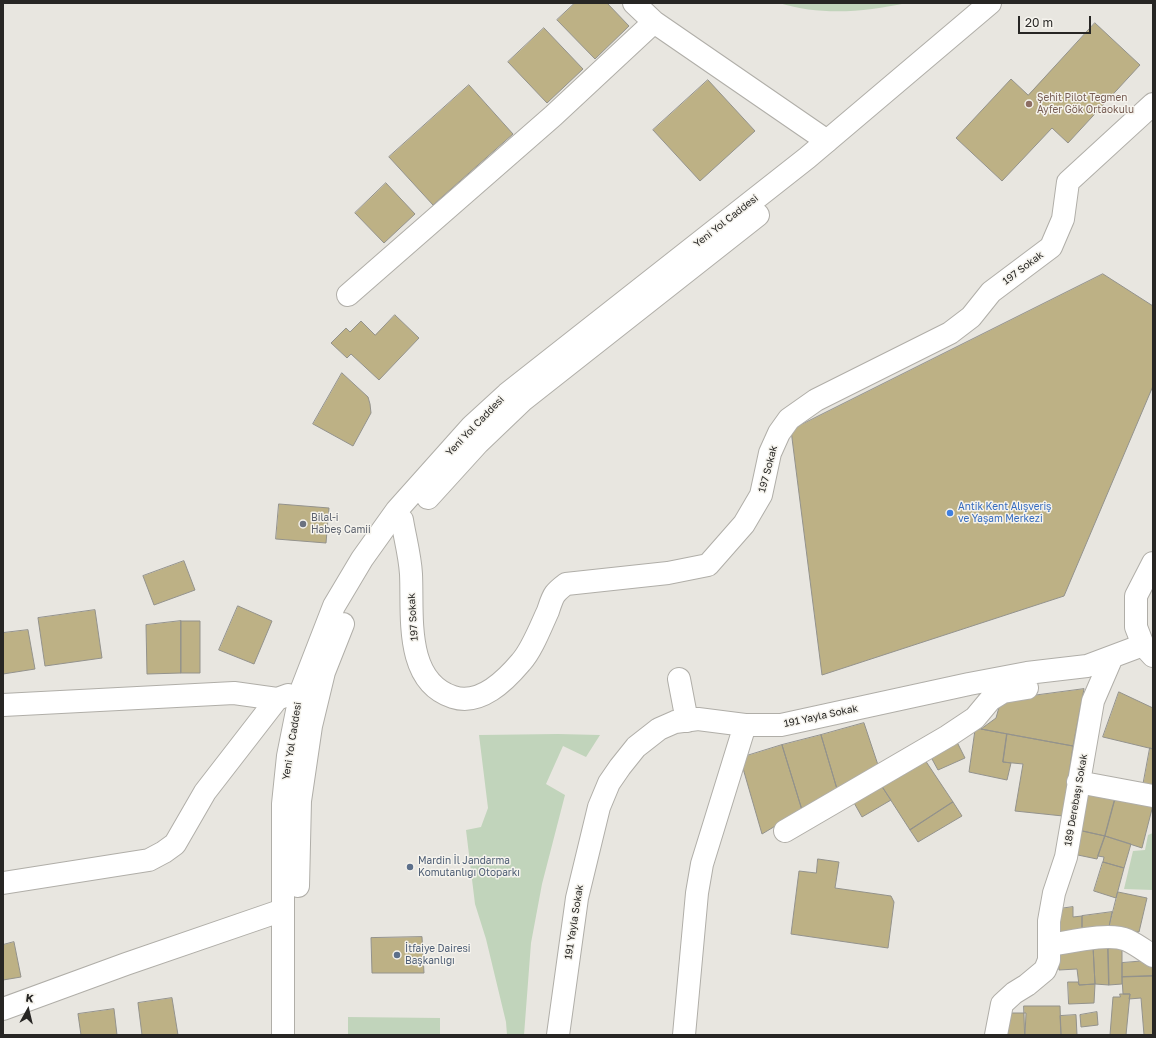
<!DOCTYPE html>
<html>
<head>
<meta charset="utf-8">
<style>
  body { margin:0 }
  #map { position:relative; width:1156px; height:1038px; overflow:hidden; background:#e8e6e0; font-family:"Golos Text",sans-serif }
  canvas { display:block }
  .frame { position:absolute; inset:0; border:4px solid #272624; pointer-events:none }
  .north { position:absolute; left:8px; top:990px; width:40px; height:40px; -webkit-text-stroke:3px #f5f3ed; paint-order:stroke; rotate:8deg; font-size:11px; font-weight:700; line-height:16px; text-align:center; color:#272624 }
  .north::after { content:''; display:block; margin:auto; width:14px; height:18px; background:#272624; clip-path:polygon(50% 0,100% 100%,50% 72%,0 100%) }
  .scale { position:absolute; left:1018px; top:16px; width:73px; height:18px; box-sizing:border-box; border:2px solid #272624; border-top:0; padding-left:5px; font-size:12px; line-height:14px; white-space:nowrap; color:#272624; -webkit-text-stroke:3px #f5f3ed; paint-order:stroke }
</style>
</head>
<body>
<div id="map">
<canvas width="1156" height="1038"></canvas>
<div class="frame"></div>
<div class="north">K</div>
<div class="scale">20 m</div>
</div>
<script>
const ctx = document.querySelector('canvas').getContext('2d');
ctx.lineJoin = 'round';
function paint(path, color) {
  ctx.fillStyle = color;
  ctx.fill(path, 'evenodd');
}
function trace(path, color, width, dash) {
  ctx.strokeStyle = color;
  ctx.lineWidth = width;
  ctx.lineCap = dash ? 'butt' : 'round';
  ctx.setLineDash(dash || []);
  ctx.stroke(path);
}
function drawText(font, color, halo, rows, align = 'center') {
  ctx.font = font + ' "Golos Text",sans-serif';
  ctx.lineWidth = 3;
  ctx.setLineDash([]);
  ctx.textBaseline = 'middle';
  ctx.strokeStyle = halo;
  ctx.fillStyle = color;
  for (const [text, x, y, turn = 0] of rows) {
    ctx.save();
    ctx.translate(x, y);
    ctx.rotate((+turn || 0) * Math.PI / 180);
    ctx.textAlign = isNaN(turn) ? turn : align;
    if (halo) ctx.strokeText(text, 0, 0);
    ctx.fillText(text, 0, 0);
    ctx.restore();
  }
}
paint(new Path2D(`
  M779,3h128c-43,9 -85,13 -128,0z
  M558,734l42,1 -14,22 -23,-11 -17,38 19,11 -23,89 -11,59 -7,92h-17l-1,-13 -20,-83 -11,-35 -9,-74 15,-3 7,-19 -9,-73z
  M1153,833v57l-29,-1 9,-38 12,-1 3,-15z
  M348,1017l92,1v17h-92z`), '#c1d4bb');
const building = new Path2D(`
  M575,3h32l22,23 -34,33 -38,-39z
  M1095,23l45,42 -72,78 -16,-15 -50,53 -46,-43 55,-59 17,16z
  M544,28l39,41 -36,34 -39,-41z
  M708,80l47,51 -55,50 -47,-51z
  M469,85l44,49 -80,71 -44,-48z
  M386,183l29,31 -31,29 -29,-30z
  M1103,274l50,32v80l-89,210 -242,79 -31,-245z
  M395,315l24,23 -40,42 -28,-26 -4,4 -16,-15 15,-15 4,4 11,-11 14,14z
  M342,373l26,24 2,7 1,9 -18,33 -40,-22z
  M279,504l50,4 -3,35 -50,-4z
  M184,561l11,29 -41,15 -11,-29z
  M238,606l34,15 -18,43 -35,-14z
  M95,610l7,48 -57,8 -7,-48z
  M181,621h19v52h-19z
  M181,621v52l-34,1 -1,-49z
  M28,630l7,39 -32,5v-41z
  M1084,689l-11,57 -92,-17 15,-11 5,-18z
  M1119,692l34,16v41l-50,-12z
  M864,723l16,48 -43,18 -16,-54z
  M981,729l26,5 -4,28 8,1 -4,17 -38,-8 6,-42z
  M1007,734l66,12 -10,70 -48,-5 8,-47 -20,-2z
  M821,735l16,54 -35,21 -20,-65z
  M956,740l9,18 -27,12 -6,-11z
  M782,745l20,65 -40,24 -22,-76z
  M1150,748l3,1v38l-10,-1z
  M923,757l30,45 -43,28 -29,-45z
  M881,785l10,15 -29,17 -9,-16z
  M1084,794l31,5 -10,37 -27,-6z
  M1115,799l38,6 -11,43 -37,-12z
  M953,802l9,14 -44,26 -8,-12z
  M1078,830l27,6 -8,23 -24,-5z
  M1105,836l26,8 -7,24 -21,-6 1,-5 -6,-1z
  M818,859l21,3 -4,26 56,8 3,6 -6,46 -97,-14 8,-63 17,2z
  M1103,862l21,6 -8,30 -22,-7z
  M1118,892l29,6 -8,34h-31z
  M1073,907v10l9,-1v18l-24,4 1,-29z
  M1112,912l-4,20 -26,2v-18z
  M422,937l2,36h-52l-1,-35z
  M14,942l7,35 -18,3v-35z
  M1108,942l1,43 -14,-1 -2,-38z
  M1093,946l2,38 -16,1 -2,-16 -18,1 -2,-20z
  M1108,947l14,2v35l-13,1z
  M1143,961l10,3v12l-31,1v-14z
  M1153,976v59h-9l-3,-37 -12,1 1,-5h-7l-1,-17z
  M1068,982h10l1,3 16,-1 -1,19 -25,1z
  M1120,994h10l-4,41h-16l3,-38h7z
  M172,998l6,37h-36l-4,-32z
  M1024,1006h36l1,29h-36z
  M114,1009l3,26h-36l-3,-21z
  M1097,1012l1,13 -17,2 -1,-12z
  M1005,1013h21l-1,22h-21z
  M1076,1015l1,20h-16l-1,-19z`);
paint(building, '#bdb185');
trace(building, '#93928c', 1);
const minor = new Path2D(`
  M634,3l20,19 173,119
  M348,295l205,-179 101,-94
  M402,520c3,18 8,36 9,54 2,41 -7,107 42,123 27,9 52,-16 68,-35 11,-12 20,-36 27,-51 2,-6 4,-13 7,-17 3,-4 7,-7 11,-10l102,-11 40,-8 36,-41 17,-29 9,-42 9,-20 10,-14 27,-19 134,-67 21,-16 20,-25 60,-45 12,-28 5,-37 85,-78
  M679,679l8,42
  M3,705l231,-12 43,6 11,-4
  M1078,782l75,14
  M785,831l163,-95 27,-18 15,-18 13,-8 24,-4
  M3,883l146,-23 15,-8 11,-8 30,-52 72,-93
  M1050,945c20,-3 59,-13 77,-5 9,4 18,11 26,16
  M3,1009l123,-45 157,-54
  M558,1035l19,-137 22,-91 10,-24 11,-16 16,-20 23,-18 16,-7 23,-3 47,6h36l188,-41 58,-11 60,-7 56,-21
  M684,1035l13,-142 5,-29 43,-139
  M996,1035l6,-31 12,-11 13,-8 18,-15 4,-10v-39l5,-28 12,-36 27,-156 19,-44`);
const major = new Path2D(`
  M428,498l50,-55 45,-43 235,-185
  M1153,563l-17,33v31l7,18 10,11
  M298,886l2,-85 11,-75 13,-54 19,-48
  M283,1035v-231l5,-48 13,-65 33,-85 28,-47 35,-49 75,-84 35,-32 300,-236 183,-155`);
trace(minor, '#b0aea8', 24);
trace(major, '#b0aea8', 24);
trace(minor, '#fff', 22);
trace(major, '#fff', 22);
for (const [x, y, r, color] of [
  [1029,104,4,"#8d6e63"],
  [950,513,4,"#3f7fe0"],
  [303,524,4,"#6b7280"],
  [410,867,4,"#5c6f8a"],
  [397,955,4,"#5c6f8a"]
]) {
  const dot = new Path2D();
  dot.arc(x, y, r, 0, 2 * Math.PI);
  ctx.fillStyle = color;
  ctx.fill(dot);
  trace(dot, '#f5f3ed', 1.5);
}
drawText('10px', '#785e54', '#f5f3ed', [
  ["Şehit Pilot Teğmen",1037,98],
  ["Ayfer Gök Ortaokulu",1037,110]
], 'left');
drawText('10px', '#272624', '#f5f3ed', [
  ["Yeni Yol Caddesi",726,221,-38],
  ["197 Sokak",1023,268,-37],
  ["Yeni Yol Caddesi",475,426,-46],
  ["197 Sokak",768,469,-75],
  ["197 Sokak",413,617,-94],
  ["191 Yayla Sokak",821,716,-12],
  ["Yeni Yol Caddesi",292,741,-81],
  ["189 Derebaşı Sokak",1076,800,-80],
  ["191 Yayla Sokak",574,922,-81]
]);
drawText('10px', '#366cbe', '#f5f3ed', [
  ["Antik Kent Alışveriş",958,507],
  ["ve Yaşam Merkezi",958,519]
], 'left');
drawText('10px', '#5b616d', '#f5f3ed', [
  ["Bilal-i",311,518],
  ["Habeş Camii",311,530]
], 'left');
drawText('10px', '#4e5e75', '#f5f3ed', [
  ["Mardin İl Jandarma",418,861],
  ["Komutanlığı Otoparkı",418,873],
  ["İtfaiye Dairesi",405,949],
  ["Başkanlığı",405,961]
], 'left');
</script>
</body>
</html>
